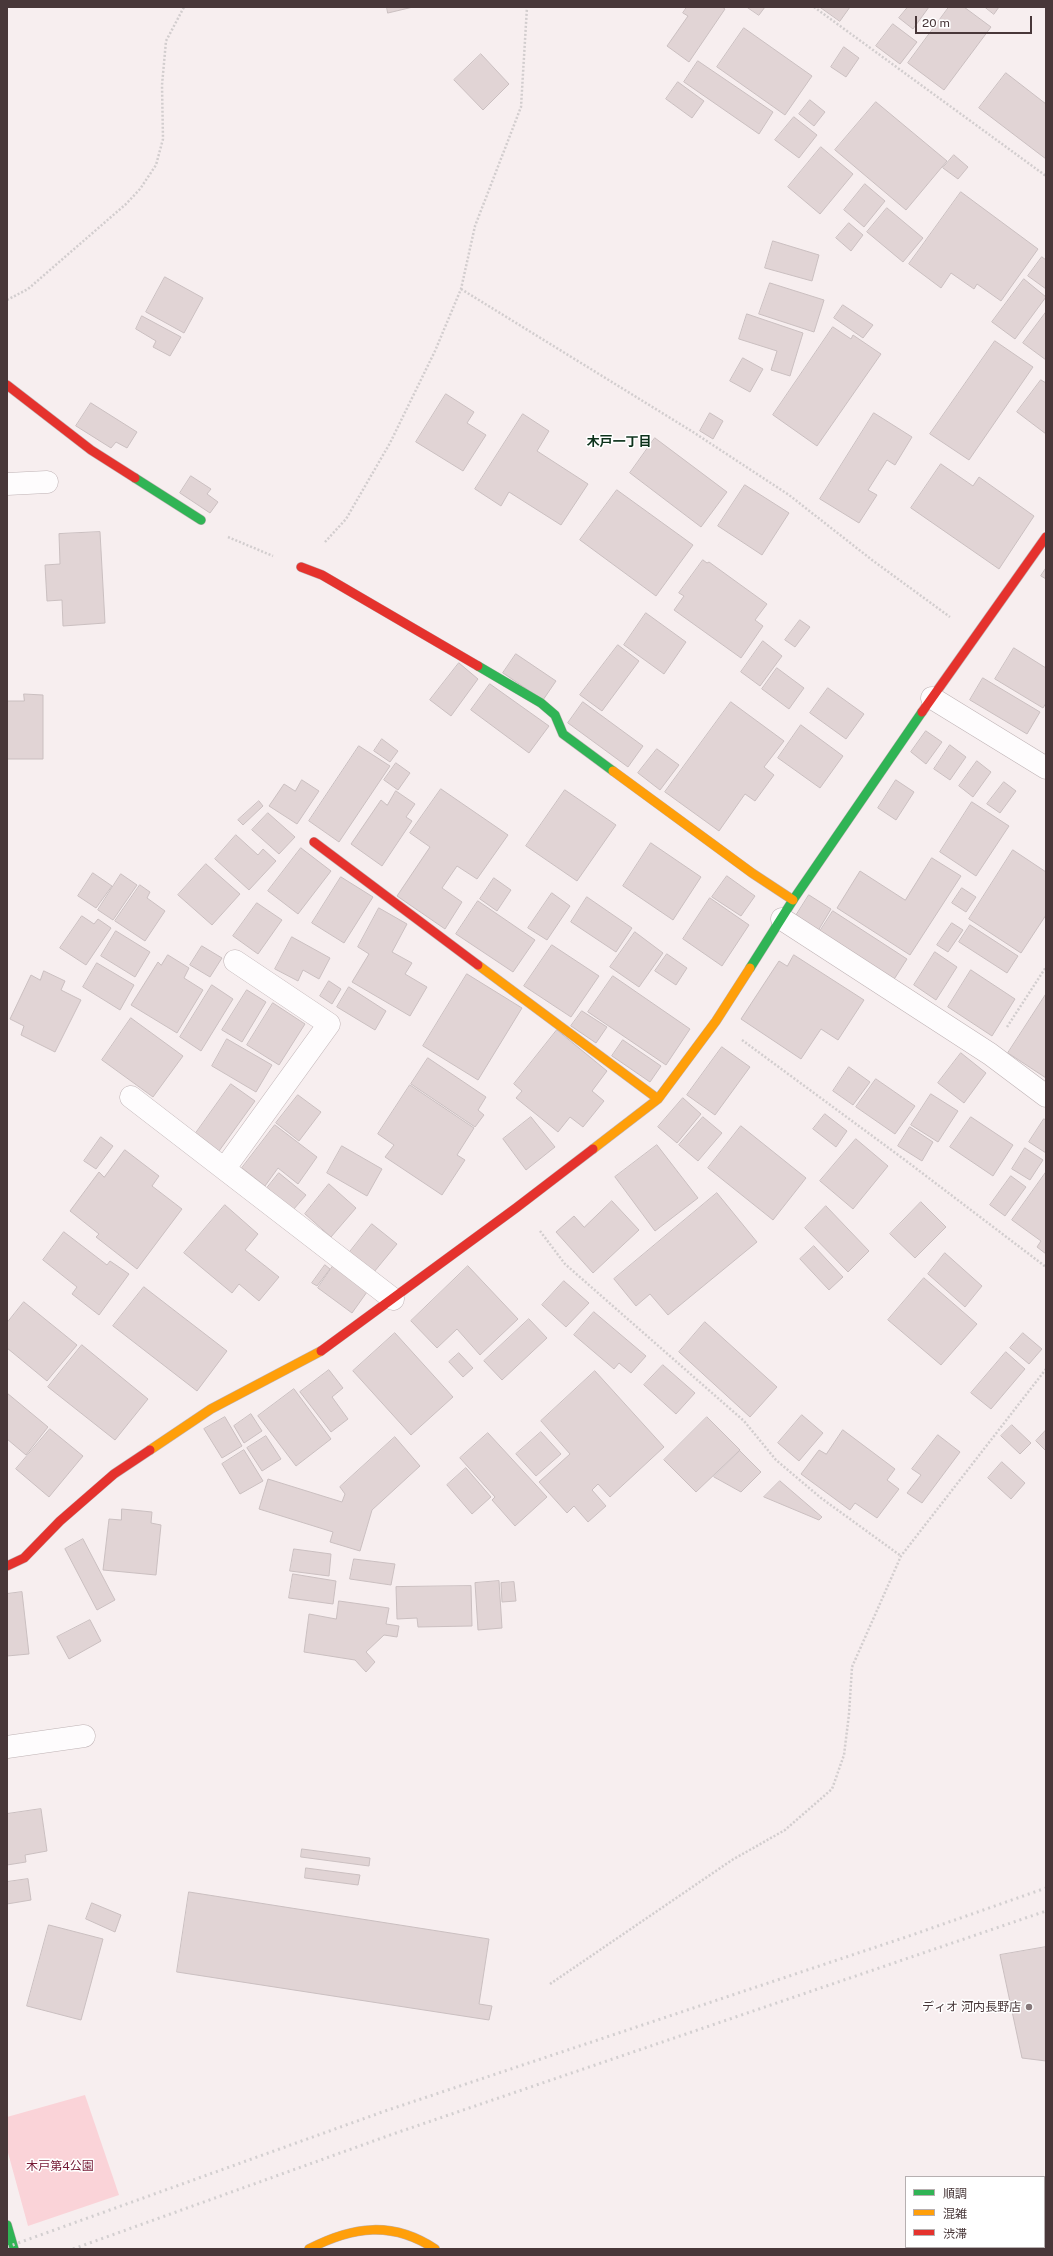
<!DOCTYPE html>
<html>
<head>
<meta charset="utf-8">
<style>
  body { margin:0 }
  #map { position:relative; width:1053px; height:2256px; overflow:hidden; background:#f7eeef; font-family:"Public Sans","Noto Sans JP",sans-serif }
  canvas { display:block }
  .frame { position:absolute; inset:0; border:8px solid #483739; pointer-events:none }
  .legend { position:absolute; left:905px; top:2176px; width:140px; height:72px; box-sizing:border-box; background:#fff; border:1px solid #b6afb0; margin:0; padding:5px 7px; list-style:none; font-size:12px; color:#483739 }
  .legend li { display:flex; align-items:center; gap:8px; height:20px }
  .legend b { width:20px; border:1px solid #b6afb0 }
  .scale { position:absolute; left:915px; top:16px; width:117px; height:18px; box-sizing:border-box; border:2px solid #483739; border-top:0; padding-left:5px; font-size:12px; line-height:14px; white-space:nowrap; color:#483739; -webkit-text-stroke:3px #fff; paint-order:stroke }
</style>
</head>
<body>
<div id="map">
<canvas width="1053" height="2256"></canvas>
<div class="frame"></div>
<ul class="legend">
<li><b style="height:5px;background:#30b455"></b>順調</li>
<li><b style="height:5px;background:#ff9f0a"></b>混雑</li>
<li><b style="height:5px;background:#e5322d"></b>渋滞</li>
</ul>
<div class="scale">20 m</div>
</div>
<script>
const ctx = document.querySelector('canvas').getContext('2d');
ctx.lineJoin = 'round';
function paint(path, color) {
  ctx.fillStyle = color;
  ctx.fill(path, 'evenodd');
}
function trace(path, color, width, dash) {
  ctx.strokeStyle = color;
  ctx.lineWidth = width;
  ctx.lineCap = dash ? 'butt' : 'round';
  ctx.setLineDash(dash || []);
  ctx.stroke(path);
}
function drawText(font, color, halo, rows, align = 'center') {
  ctx.font = font + ' "Public Sans","Noto Sans JP",sans-serif';
  ctx.lineWidth = 3;
  ctx.setLineDash([]);
  ctx.textBaseline = 'middle';
  ctx.strokeStyle = halo;
  ctx.fillStyle = color;
  for (const [text, x, y, turn = 0] of rows) {
    ctx.save();
    ctx.translate(x, y);
    ctx.rotate((+turn || 0) * Math.PI / 180);
    ctx.textAlign = isNaN(turn) ? turn : align;
    if (halo) ctx.strokeText(text, 0, 0);
    ctx.fillText(text, 0, 0);
    ctx.restore();
  }
}
paint(new Path2D(`
  M85,2095l34,100 -91,31 -21,-77v-32z`), '#fad3d8');
const building = new Path2D(`
  M387,7h26l-25,6z
  M687,7h35l3,2 -36,53 -22,-16 21,-30 -5,-3z
  M747,7h18l-6,8z
  M820,7h30l-10,14z
  M908,7h21l-16,22 -14,-11z
  M949,7h15l27,20 -47,63 -36,-27z
  M985,7h14l-5,7z
  M893,24l24,18 -17,22 -24,-18z
  M744,28l68,48 -27,39 -68,-48z
  M844,47l15,11 -13,19 -15,-10z
  M481,54l28,30 -26,26 -29,-30z
  M698,61l75,51 -14,22 -75,-52z
  M1006,73l40,31v55l-67,-51z
  M678,82l26,19 -12,17 -26,-19z
  M810,100l15,12 -11,14 -15,-12z
  M876,102l71,59 -41,49 -71,-60z
  M794,117l23,18 -18,23 -24,-18z
  M821,147l32,27 -33,40 -32,-27z
  M954,155l14,12 -10,12 -15,-11z
  M865,184l20,17 -21,26 -20,-17z
  M961,192l77,57 -37,52 -24,-17 -3,5 -23,-16 -10,15 -32,-24z
  M887,208l36,30 -20,24 -36,-30z
  M849,223l14,12 -12,16 -15,-13z
  M773,241l46,14 -7,26 -47,-13z
  M1042,257l4,3v29l-18,-13z
  M165,277l38,21 -19,35 -38,-21z
  M1024,279l22,18 -31,42 -23,-17z
  M770,283l54,17 -10,32 -55,-18z
  M843,305l30,20 -10,13 -29,-20z
  M1046,312v48l-23,-17z
  M747,314l56,19 -13,43 -19,-6 6,-19 -38,-12z
  M142,316l39,21 -11,19 -17,-9 3,-6 -20,-12z
  M833,327l18,12 2,-4 28,19 -64,92 -44,-31z
  M995,341l38,26 -64,93 -39,-26z
  M743,358l20,11 -13,23 -20,-11z
  M1041,380l5,3v51l-29,-22z
  M446,394l28,18 -7,11 19,12 -23,36 -47,-29z
  M91,403l46,29 -10,16 -11,-6 -5,6 -35,-22z
  M710,413l13,8 -10,18 -13,-8z
  M874,413l38,24 -17,28 -8,-5 -19,30 9,5 -18,28 -39,-24z
  M523,414l26,17 -12,20 51,33 -27,41 -52,-33 -8,14 -26,-17z
  M655,438l72,54 -26,35 -71,-54z
  M941,464l32,22 6,-9 55,39 -35,53 -88,-61z
  M191,476l20,13 -4,5 11,8 -8,11 -30,-20z
  M745,485l44,28 -27,42 -44,-29z
  M617,490l76,55 -37,51 -76,-56z
  M100,532l5,91 -42,3 -1,-26 -15,1 -2,-36 15,-1 -1,-30z
  M703,560l4,3 2,-1 58,42 -12,16 8,6 -22,32 -67,-48 10,-14 -5,-3z
  M1046,568v11l-5,-3z
  M646,613l40,29 -22,32 -40,-29z
  M800,620l10,7 -15,20 -10,-7z
  M763,641l19,15 -22,30 -19,-14z
  M618,645l21,16 -37,50 -22,-16z
  M1014,648l32,20v35l-3,5 -48,-29z
  M516,654l40,27 -13,19 -40,-27z
  M459,663l19,16 -27,37 -21,-16z
  M777,668l27,20 -15,21 -27,-20z
  M983,678l57,34 -13,22 -57,-34z
  M490,684l59,42 -20,27 -58,-43z
  M828,688l36,26 -18,25 -36,-26z
  M24,694l19,1v64h-36v-58h17z
  M583,702l60,44 -15,21 -60,-44z
  M731,702l53,39 -20,26 10,8 -19,26 -10,-7 -26,37 -54,-39z
  M801,725l42,31 -23,32 -42,-30z
  M926,731l16,11 -16,22 -15,-12z
  M382,739l16,12 -8,11 -16,-11z
  M950,745l16,12 -16,23 -16,-11z
  M359,746l31,20 -51,76 -30,-21z
  M657,749l22,16 -19,25 -22,-17z
  M977,761l14,11 -18,25 -14,-11z
  M396,763l14,10 -12,17 -14,-10z
  M302,780l17,11 -22,33 -28,-18 15,-22 11,7z
  M896,780l18,12 -18,28 -18,-12z
  M1004,782l12,9 -16,22 -13,-9z
  M441,789l67,46 -31,44 -20,-13 -15,22 20,14 -17,27 -48,-33 33,-49 -20,-14z
  M565,790l51,35 -39,56 -51,-35z
  M396,791l19,13 -9,13 6,4 -30,45 -31,-22 30,-44 6,5z
  M259,801l4,5 -20,19 -5,-5z
  M972,802l37,24 -33,50 -36,-24z
  M268,813l27,24 -16,17 -27,-24z
  M236,835l22,20 5,-6 13,12 -27,29 -34,-31z
  M651,843l50,34 -28,43 -50,-34z
  M301,848l30,23 -33,43 -30,-23z
  M1013,850l33,22v43l-25,38 -52,-34z
  M932,858l29,18 -51,79 -73,-47 23,-37 45,29z
  M206,864l34,30 -28,31 -34,-30z
  M93,873l19,13 -16,22 -18,-12z
  M121,874l16,11 -24,35 -15,-10z
  M727,876l28,20 -14,20 -29,-19z
  M341,877l32,20 -29,46 -32,-20z
  M494,878l17,12 -14,21 -17,-12z
  M140,885l10,7 -3,6 18,13 -20,30 -30,-20z
  M962,888l14,9 -10,15 -14,-9z
  M552,893l18,13 -23,34 -19,-12z
  M809,895l22,14 -16,27 -23,-14z
  M587,897l45,31 -16,24 -45,-30z
  M710,898l39,27 -27,41 -39,-27z
  M478,901l57,39 -22,32 -57,-38z
  M257,903l25,17 -24,34 -25,-18z
  M379,908l28,16 -15,28 20,11 -7,11 22,13 -17,29 -58,-34 17,-28 -11,-7z
  M833,911l74,48 -16,25 -74,-48z
  M82,916l12,8 4,-5 13,9 -25,37 -26,-17z
  M952,923l11,7 -15,22 -11,-7z
  M970,925l48,31 -11,17 -48,-31z
  M116,931l34,21 -15,25 -34,-21z
  M635,932l28,21 -24,34 -29,-20z
  M292,937l38,21 -11,21 -16,-9 -5,11 -23,-12z
  M552,945l47,31 -28,41 -47,-31z
  M202,946l20,12 -12,19 -20,-12z
  M935,952l22,15 -21,33 -22,-15z
  M667,954l20,14 -11,17 -21,-14z
  M168,955l21,13 -5,10 19,12 -26,43 -46,-28 27,-43 3,3z
  M794,955l70,45 -26,40 -17,-11 -20,30 -60,-40 38,-58 8,5z
  M97,963l37,22 -14,25 -37,-23z
  M971,970l44,29 -23,37 -44,-29z
  M44,971l21,10 -4,9 20,10 -26,52 -34,-17 3,-9 -14,-7 21,-44 9,5z
  M467,974l55,34 -44,72 -55,-34z
  M613,976l77,53 -24,36 -78,-53z
  M329,981l12,8 -9,15 -12,-8z
  M212,985l21,14 -32,52 -21,-14z
  M349,987l37,24 -11,19 -38,-23z
  M247,990l19,12 -24,40 -20,-12z
  M1046,994v84l-38,-25z
  M273,1003l32,21 -26,41 -32,-20z
  M582,1011l25,16 -11,16 -25,-17z
  M131,1018l52,38 -30,41 -51,-37z
  M557,1030l50,41 -15,20 12,10 -21,26 -13,-10 -12,15 -42,-34 6,-7 -8,-7z
  M227,1039l45,26 -16,27 -44,-26z
  M623,1040l38,26 -11,16 -38,-26z
  M722,1047l28,20 -35,48 -28,-20z
  M961,1053l25,20 -22,30 -26,-20z
  M428,1058l58,39 -8,13 6,5 -9,12 -64,-43z
  M849,1067l21,15 -17,23 -20,-14z
  M876,1079l39,27 -20,28 -39,-27z
  M231,1084l24,17 -36,50 -23,-18z
  M410,1085l64,43 -17,27 8,5 -23,35 -57,-38 9,-12 -16,-11z
  M931,1094l27,17 -20,31 -27,-17z
  M298,1095l23,17 -22,29 -23,-18z
  M683,1098l18,16 -24,29 -19,-16z
  M825,1114l22,17 -11,16 -23,-18z
  M531,1117l24,30 -29,23 -23,-31z
  M703,1117l19,16 -24,28 -19,-16z
  M971,1117l42,28 -20,31 -43,-29z
  M1044,1119l2,1v33l-17,-11z
  M275,1125l42,32 -19,27 -20,-16 -13,18 -23,-18z
  M741,1126l65,52 -33,42 -65,-52z
  M910,1127l23,15 -11,19 -24,-15z
  M101,1137l12,9 -17,23 -12,-8z
  M856,1139l32,27 -35,43 -33,-28z
  M657,1145l41,53 -43,33 -40,-54z
  M342,1146l40,23 -15,27 -40,-23z
  M1025,1148l18,12 -13,20 -18,-11z
  M125,1150l34,26 -7,10 30,23 -45,60 -41,-32 3,-3 -29,-23 29,-39 5,5z
  M1046,1172v82l-9,-7 4,-6 -29,-21z
  M279,1173l27,22 -13,15 -26,-22z
  M1011,1176l15,11 -21,29 -15,-11z
  M329,1184l27,24 -25,29 -26,-23z
  M717,1193l40,49 -89,73 -18,-21 -14,12 -22,-27z
  M612,1201l27,29 -46,43 -37,-41 18,-16 10,11z
  M921,1202l25,25 -31,31 -25,-24z
  M225,1205l33,29 -13,16 34,27 -20,24 -20,-17 -7,9 -48,-40z
  M826,1206l43,45 -21,21 -43,-44z
  M372,1224l25,20 -23,28 -25,-19z
  M64,1232l43,33 3,-4 19,13 -30,41 -27,-21 5,-7 -34,-27z
  M814,1246l29,31 -14,13 -29,-31z
  M945,1253l37,33 -17,21 -37,-33z
  M325,1265l5,4 -13,17 -5,-3z
  M333,1266l34,26 -15,21 -34,-25z
  M468,1266l50,53 -38,36 -23,-26 -20,19 -26,-27z
  M924,1278l53,46 -36,41 -53,-45z
  M564,1281l25,22 -23,24 -24,-22z
  M144,1287l83,64 -30,40 -84,-65z
  M24,1302l53,43 -30,36 -40,-33v-25z
  M594,1312l52,44 -15,17 -12,-10 -5,6 -40,-34z
  M529,1319l18,19 -45,42 -18,-19z
  M705,1322l72,65 -27,30 -71,-65z
  M395,1333l58,64 -42,38 -58,-64z
  M1023,1333l19,16 -13,15 -19,-16z
  M82,1345l66,54 -33,41 -67,-53z
  M1006,1352l19,17 -34,40 -20,-16z
  M459,1353l14,15 -10,9 -14,-15z
  M663,1365l32,28 -19,21 -32,-29z
  M329,1370l14,18 -11,9 16,22 -17,13 -31,-40z
  M595,1371l69,76 -54,50 -12,-13 -6,6 14,16 -18,16 -14,-16 -7,7 -28,-31 31,-28 -29,-33z
  M294,1389l37,50 -35,27 -38,-50z
  M7,1393l41,34 -22,28 -19,-16z
  M251,1414l11,17 -18,12 -10,-17z
  M802,1415l21,18 -24,28 -21,-18z
  M225,1417l17,29 -20,12 -18,-29z
  M707,1417l33,33 -44,42 -32,-32z
  M1012,1425l19,18 -11,11 -19,-18z
  M50,1429l33,27 -34,41 -33,-28z
  M843,1430l52,39 -8,11 12,9 -22,29 -22,-15 -5,7 -49,-36 18,-24 7,4z
  M1046,1430v21l-10,-10z
  M541,1432l20,22 -25,22 -20,-22z
  M488,1433l59,64 -32,29 -23,-26 3,-3 -35,-39z
  M938,1435l22,17 -38,51 -15,-10 14,-18 -9,-6z
  M266,1436l15,23 -19,12 -15,-23z
  M395,1437l25,29 -48,44 -12,41 -30,-9 3,-10 -74,-23 9,-30 74,23 3,-8 -5,-7z
  M244,1450l19,31 -23,13 -18,-30z
  M740,1451l21,21 -20,20 -27,-15z
  M1002,1462l23,21 -14,16 -23,-21z
  M466,1468l25,29 -19,17 -25,-29z
  M780,1481l42,36 -3,3 -55,-23z
  M122,1509l30,3 -1,11 10,2 -5,50 -53,-5 6,-51 12,1z
  M83,1539l32,61 -18,10 -32,-61z
  M294,1549l37,5 -2,22 -39,-5z
  M354,1559l41,5 -4,21 -41,-6z
  M293,1574l43,7 -3,23 -44,-6z
  M499,1581l3,47 -24,2 -3,-47z
  M514,1582l2,19 -14,1 -1,-19z
  M471,1586l1,40 -54,1 -1,-9 -20,1 -1,-32z
  M22,1592l7,62 -22,2v-62z
  M339,1601l50,7 -3,16 13,2 -2,11 -13,-2 -18,17 9,10 -9,10 -11,-12 -51,-8 5,-38 27,5z
  M90,1620l11,21 -32,18 -12,-22z
  M41,1809l6,42 -22,4 1,7 -19,3v-51z
  M302,1849l68,9 -1,8 -68,-9z
  M306,1868l54,7 -2,10 -53,-7z
  M28,1879l3,21 -24,4v-22z
  M189,1892l300,47 -10,65 13,2 -3,14 -312,-48z
  M92,1903l29,12 -6,17 -29,-13z
  M49,1925l54,14 -22,81 -54,-14z
  M1046,1947v114l-24,-3 -22,-103z`);
paint(building, '#e1d4d5');
trace(building, '#cabfc0', 1);
const street = new Path2D(`
  M7,484l40,-2
  M932,698l114,70
  M782,919l208,135 56,42
  M131,1097l262,202
  M225,1168l104,-144 -94,-63
  M7,1747l77,-11`);
const fast = new Path2D(`
  M135,478l66,42
  M478,666l63,37 14,12 8,19 50,37
  M750,968l43,-68 129,-188
  M7,2225l7,24`);
const slow = new Path2D(`
  M613,771l139,102 41,27
  M478,965l180,134
  M593,1149l65,-50 58,-78 34,-53
  M150,1450l61,-41 110,-58
  M309,2249c44,-23 84,-28 126,0`);
const jam = new Path2D(`
  M7,385l84,65 44,28
  M301,567l21,8 156,91
  M922,712l124,-175
  M314,842l164,123
  M321,1351l195,-143 77,-59
  M7,1566l17,-8 36,-37 54,-47 36,-24`);
trace(street, '#beb2b4', 23);
trace(fast, '#beb2b4', 10);
trace(slow, '#beb2b4', 10);
trace(jam, '#beb2b4', 10);
trace(new Path2D(`
  M814,7l232,169
  M461,289l232,143 96,63 83,65 78,57
  M7,300l21,-11 98,-85 14,-15 16,-24 7,-26 -1,-54 4,-44 18,-34
  M228,537l45,19
  M325,542l21,-23 44,-76 45,-92 26,-62 14,-63 46,-119 6,-100
  M1007,1027l39,-60
  M742,1040l163,120 141,107
  M540,1231l25,33 179,157 32,39 45,38 80,58
  M550,1984l182,-124 53,-30 47,-41 12,-34 5,-41 3,-47 49,-111 145,-187`), '#d2cdce', 2.5, [2, 2]);
trace(street, '#fefcfd', 22);
trace(fast, '#30b455', 9);
trace(slow, '#ff9f0a', 9);
trace(jam, '#e5322d', 9);
trace(new Path2D(`
  M7,2247l378,-136 527,-176 134,-47
  M73,2249l320,-115 653,-223`), '#d3cfd0', 3, [2, 4]);
for (const [x, y, r, color] of [
  [1029,2007,4,"#857779"]
]) {
  const dot = new Path2D();
  dot.arc(x, y, r, 0, 2 * Math.PI);
  ctx.fillStyle = color;
  ctx.fill(dot);
  trace(dot, '#fff', 1.5);
}
drawText('12px', '#483739', '#fff', [
  ["ディオ 河内長野店",1021,2007]
], 'right');
drawText('12px', '#741833', '#fff', [
  ["木戸第4公園",60,2166]
]);
drawText('bold 13px', '#0c311a', '#fff', [
  ["木戸一丁目",619,442]
]);
</script>
</body>
</html>
